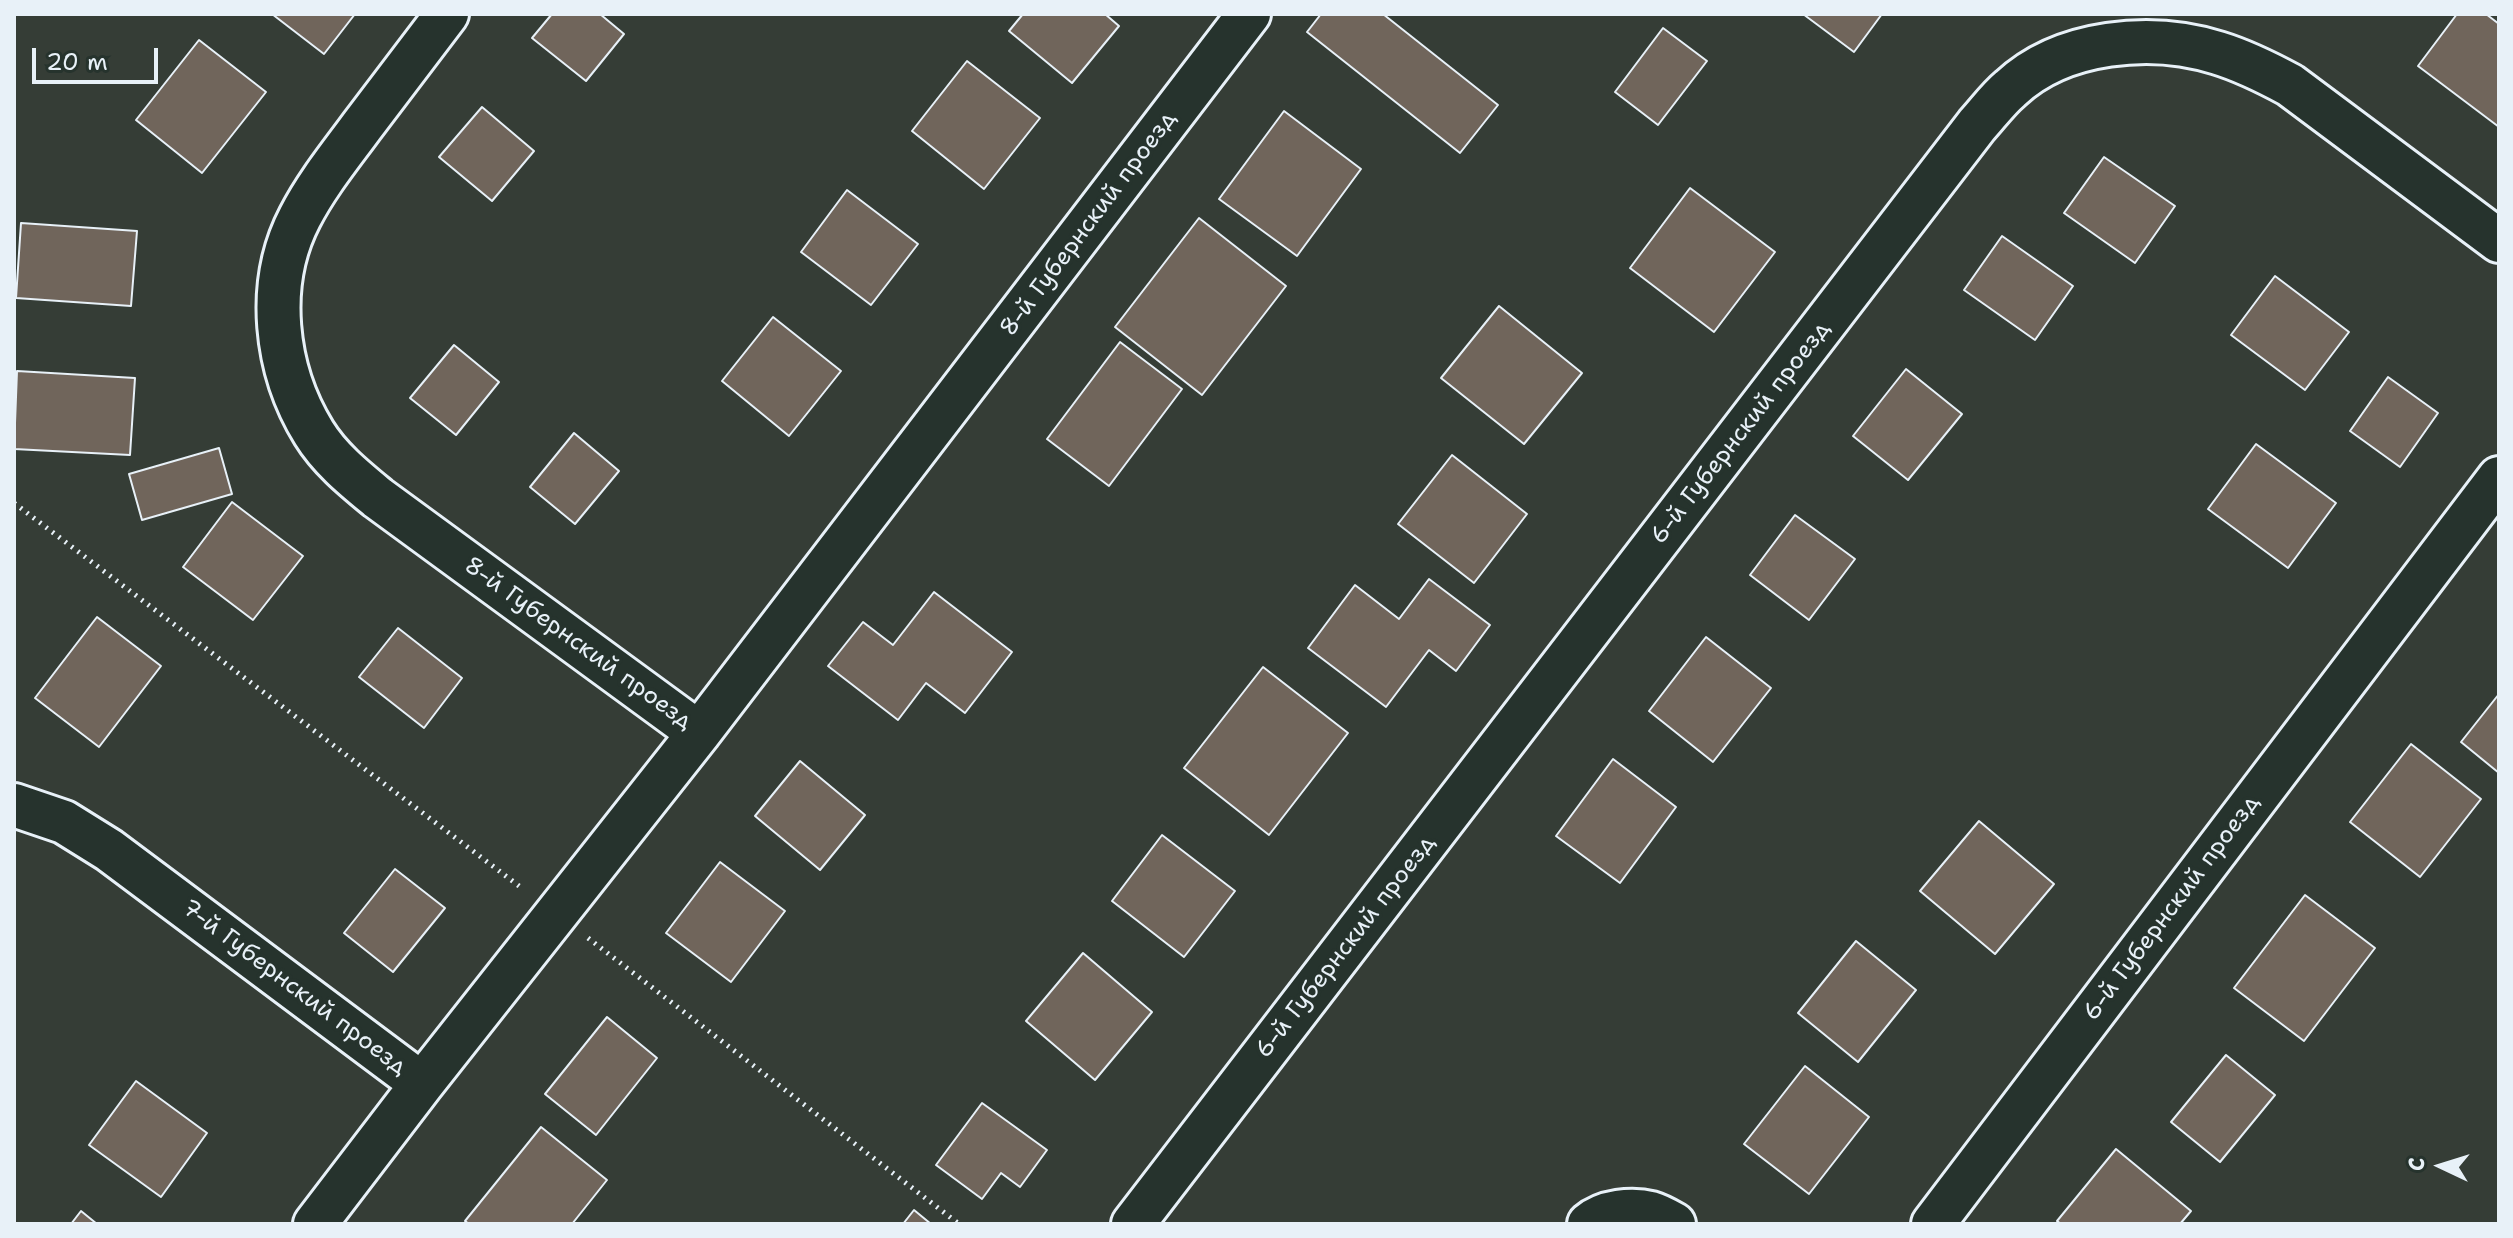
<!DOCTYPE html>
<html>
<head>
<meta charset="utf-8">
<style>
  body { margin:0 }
  #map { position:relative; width:2513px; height:1238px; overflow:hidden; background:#353d36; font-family:"Shantell Sans",sans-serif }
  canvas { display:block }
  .frame { position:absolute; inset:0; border:16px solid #e8f1f8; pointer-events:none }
  .north { position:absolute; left:2401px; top:1126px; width:80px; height:80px; -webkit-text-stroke:6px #26332d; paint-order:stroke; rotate:274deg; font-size:22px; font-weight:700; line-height:32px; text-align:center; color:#e8f1f8 }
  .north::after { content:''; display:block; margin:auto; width:28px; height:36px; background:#e8f1f8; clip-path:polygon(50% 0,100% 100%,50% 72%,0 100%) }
  .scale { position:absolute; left:32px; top:48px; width:126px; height:36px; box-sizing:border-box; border:4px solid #e8f1f8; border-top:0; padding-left:10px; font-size:24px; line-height:28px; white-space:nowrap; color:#e8f1f8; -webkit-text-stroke:6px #26332d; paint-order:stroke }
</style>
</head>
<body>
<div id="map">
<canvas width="2513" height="1238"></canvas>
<div class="frame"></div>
<div class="north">С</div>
<div class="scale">20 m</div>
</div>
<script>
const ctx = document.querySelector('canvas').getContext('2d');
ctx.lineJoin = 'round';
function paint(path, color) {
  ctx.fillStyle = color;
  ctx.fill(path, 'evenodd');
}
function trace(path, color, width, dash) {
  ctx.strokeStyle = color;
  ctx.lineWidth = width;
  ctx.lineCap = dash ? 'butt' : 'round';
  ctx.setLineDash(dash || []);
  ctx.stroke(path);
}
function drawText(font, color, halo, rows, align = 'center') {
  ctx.font = font + ' "Shantell Sans",sans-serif';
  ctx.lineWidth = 7;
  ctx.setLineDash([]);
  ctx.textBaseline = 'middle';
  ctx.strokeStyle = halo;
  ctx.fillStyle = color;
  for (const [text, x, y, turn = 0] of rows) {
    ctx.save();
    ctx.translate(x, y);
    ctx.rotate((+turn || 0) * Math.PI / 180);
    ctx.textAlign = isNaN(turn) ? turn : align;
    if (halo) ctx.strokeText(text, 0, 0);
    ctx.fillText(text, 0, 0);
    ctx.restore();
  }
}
const building = new Path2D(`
  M272,14h83l-31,40z
  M552,14h48l24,20 -38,47 -54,-43z
  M1023,14h82l14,12 -47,57 -63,-52z
  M1321,14h62l115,91 -38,48 -153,-121z
  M1803,14h79l-28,38z
  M2457,14h29l13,10v103l-81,-61z
  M1663,28l44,33 -49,64 -43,-33z
  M199,40l67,52 -64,81 -66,-53z
  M967,61l73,57 -56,71 -72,-58z
  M482,107l52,44 -42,50 -53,-44z
  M1284,111l77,58 -64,87 -78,-57z
  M2104,157l71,49 -40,57 -71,-50z
  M1690,188l85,64 -61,80 -84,-64z
  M847,190l71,54 -47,61 -70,-53z
  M1199,218l87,68 -84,109 -87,-68z
  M21,223l116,8 -6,75 -115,-8z
  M2002,236l71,50 -38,54 -71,-50z
  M2275,276l74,56 -44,58 -74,-55z
  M1499,306l83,67 -58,71 -83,-66z
  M773,317l68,54 -52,65 -67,-55z
  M1120,342l62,47 -73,97 -62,-47z
  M454,345l45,37 -43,53 -46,-37z
  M1906,369l56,45 -54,66 -55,-44z
  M17,371l118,7 -5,77 -116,-6z
  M2388,377l50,36 -38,54 -50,-36z
  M574,433l45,38 -44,53 -45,-37z
  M2256,444l80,59 -48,65 -80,-59z
  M219,448l13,46 -90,26 -13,-46z
  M1452,455l75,59 -53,69 -76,-59z
  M232,502l71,54 -50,64 -70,-53z
  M1795,515l60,44 -46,61 -59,-45z
  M1429,579l61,46 -34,46 -27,-21 -43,57 -78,-59 47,-63 44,34z
  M934,592l78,60 -47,61 -39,-30 -28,37 -70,-54 35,-44 30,23z
  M97,617l64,49 -62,81 -64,-49z
  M398,628l64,50 -38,50 -65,-51z
  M1706,637l65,51 -58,74 -64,-51z
  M1263,667l85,66 -79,102 -85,-67z
  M2499,694v79l-38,-31z
  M2411,744l70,55 -61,78 -70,-55z
  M1613,759l63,48 -56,76 -64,-47z
  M800,761l65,54 -45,55 -65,-54z
  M1979,821l75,63 -59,70 -75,-63z
  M1162,835l73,56 -51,66 -72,-56z
  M720,862l65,49 -54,71 -65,-49z
  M395,869l50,39 -52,64 -49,-39z
  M2305,895l70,53 -71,93 -70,-53z
  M1856,941l60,49 -58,72 -60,-49z
  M1083,953l69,59 -57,68 -69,-59z
  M607,1017l50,41 -61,77 -51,-41z
  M2226,1055l49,40 -55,67 -49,-40z
  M1805,1066l64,51 -60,77 -65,-50z
  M136,1081l71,52 -46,64 -72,-52z
  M982,1103l65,47 -27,37 -19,-14 -19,26 -46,-34z
  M541,1127l66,53 -35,44h-103l-4,-3z
  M2116,1149l75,62 -11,13h-119l-4,-3z
  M914,1210l17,14h-28z
  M81,1211l16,13h-26z`);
paint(building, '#70655b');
trace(building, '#e8f1f8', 2);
const minor = new Path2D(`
  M447,14c-28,37 -57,75 -85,112 -22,30 -45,58 -62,91 -35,67 -25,153 14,216 16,26 41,46 64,65l321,235
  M14,805l50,17 45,28 313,234
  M315,1224l107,-140 277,-351 550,-719
  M1133,1224l844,-1099c11,-12 21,-26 33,-36 52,-49 142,-57 208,-36 26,8 48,19 72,32l209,156
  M1589,1224c15,-13 43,-16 62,-11 7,2 16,7 23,11
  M1933,1224l566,-746`);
trace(minor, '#e8f1f8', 48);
trace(new Path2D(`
  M14,503l509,386
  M588,938l371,286`), '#e8f1f8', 5, [2, 6]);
trace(minor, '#26332d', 42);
drawText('24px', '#e8f1f8', '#26332d', [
  ["8-й Губернский проезд",1089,224,-53],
  ["6-й Губернский проезд",1741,433,-52],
  ["8-й Губернский проезд",578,644,36],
  ["6-й Губернский проезд",2172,908,-53],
  ["6-й Губернский проезд",1346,947,-52],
  ["7-й Губернский проезд",294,988,37]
]);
</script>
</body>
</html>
